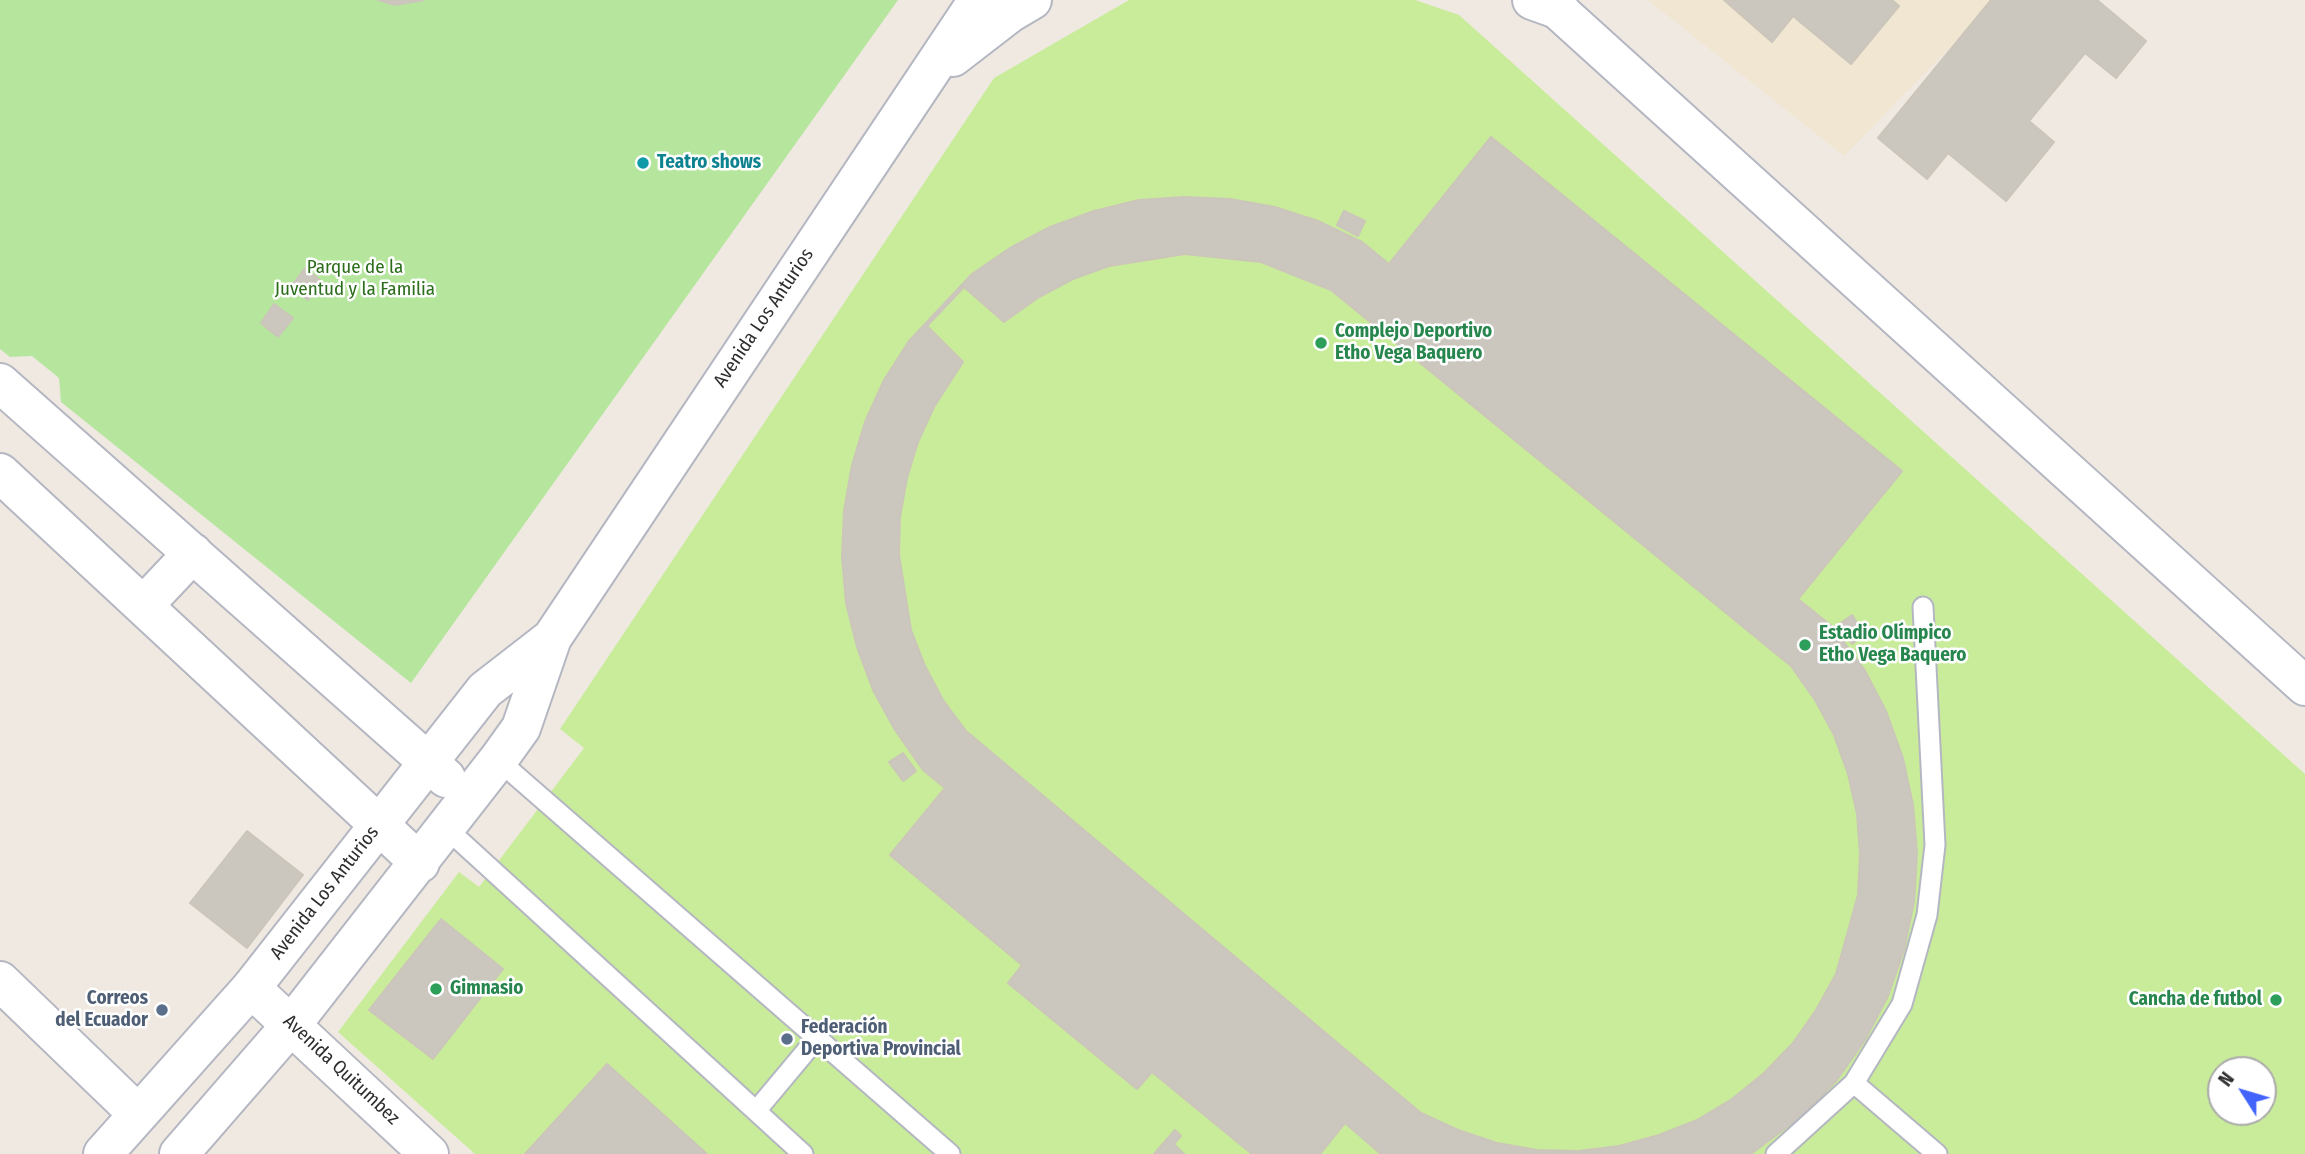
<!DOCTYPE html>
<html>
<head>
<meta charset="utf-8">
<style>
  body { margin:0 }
  #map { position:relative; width:2305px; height:1154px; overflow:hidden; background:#efe9e1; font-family:"Fira Sans Condensed",sans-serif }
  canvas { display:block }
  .north { position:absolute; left:2207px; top:1056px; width:70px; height:70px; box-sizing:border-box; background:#fff; border:2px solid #ababab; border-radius:50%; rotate:307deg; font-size:19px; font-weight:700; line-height:28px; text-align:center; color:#2e2e2e }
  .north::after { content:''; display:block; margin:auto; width:24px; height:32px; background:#4264fb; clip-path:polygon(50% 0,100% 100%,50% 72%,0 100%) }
</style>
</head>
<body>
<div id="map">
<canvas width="2305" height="1154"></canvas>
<div class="north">N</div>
</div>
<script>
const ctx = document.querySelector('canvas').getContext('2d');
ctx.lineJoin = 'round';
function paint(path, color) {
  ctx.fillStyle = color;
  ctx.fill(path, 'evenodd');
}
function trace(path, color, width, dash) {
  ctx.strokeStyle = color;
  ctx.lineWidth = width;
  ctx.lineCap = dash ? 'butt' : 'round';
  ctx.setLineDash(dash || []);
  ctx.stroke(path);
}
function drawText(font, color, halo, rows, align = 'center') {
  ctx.font = font + ' "Fira Sans Condensed",sans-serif';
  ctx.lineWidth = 5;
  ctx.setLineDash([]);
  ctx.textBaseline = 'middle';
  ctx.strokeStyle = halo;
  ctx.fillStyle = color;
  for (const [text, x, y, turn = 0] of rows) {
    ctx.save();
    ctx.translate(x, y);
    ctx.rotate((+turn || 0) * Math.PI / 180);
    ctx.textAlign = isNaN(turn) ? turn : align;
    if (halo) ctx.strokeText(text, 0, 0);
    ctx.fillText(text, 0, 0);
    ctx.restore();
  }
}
paint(new Path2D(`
  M1648,0h348l-152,156z`), '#f0e6d1');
paint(new Path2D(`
  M0,0h898l-487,683 -350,-281 -2,-24 -27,-22 -22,1 -10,-8z`), '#b6e59e');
paint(new Path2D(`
  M1129,0h286l44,15 846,759v380h-1830l-137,-122 121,-160 20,15 105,-139 -24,-19 434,-651zM2221,1070h42v42h-42z`), '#c9ec9a');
const building = new Path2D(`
  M378,0h46l-29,5z
  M1724,0h168l7,6 -48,58 -58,-48 -21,26z
  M1991,0h106l49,41 -30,37 -31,-25 -56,68 25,21 -48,59 -58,-48 -21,26 -49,-41z
  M1491,137l411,334 -104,128 35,28 31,42 22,42 17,47 10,47 4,49 -3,48 -10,48 -16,46 -23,44 -28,40 -34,35 -52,39h-370l-36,-31 -25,31h-68l-100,-82 -15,17 -84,-69 -45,-37 14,-18 -132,-110 55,-67 -22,-18 -28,-40 -22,-40 -16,-43 -11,-44 -4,-46 2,-46 8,-46 13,-43 19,-42 25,-39 63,-67 38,-26 40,-21 44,-16 45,-11 45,-3 46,2 45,8 43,14 44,21 27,22zM1185,254l76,8 70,28 460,376 24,34 19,35 14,39 9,40 3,40 -2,41 -22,79 -20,36 -23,33 -29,30 -32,26 -35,21 -38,15 -40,11 -41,5 -41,-1 -40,-7 -39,-13 -37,-17 -455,-382 -23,-31 -18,-34 -14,-36 -12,-75 1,-38 7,-39 11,-36 16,-35 29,-45 -36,-36 37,-39 40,35 35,-25 34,-18 36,-13z
  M1344,211l21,10 -7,15 -21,-11z
  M305,268l16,13 -13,19 -17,-13z
  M274,304l19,14 -15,19 -17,-14z
  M1852,615l13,19 -13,10 -14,-19z
  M903,753l13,18 -13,10 -14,-19z
  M247,831l56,44 -56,73 -57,-45z
  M441,919l62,50 -70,90 -64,-49z
  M607,1064l100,90h-182z
  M1175,1130l6,6 -7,8 10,10h-30z`);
paint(building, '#cbc7bf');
trace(building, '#cbc5ba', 2);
const lane = new Path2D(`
  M498,760l452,394
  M446,828l357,326
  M1854,1083l83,71
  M756,1111l61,-73
  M1776,1154l78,-71 48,-79 25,-89 8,-70 -12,-238`);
const street = new Path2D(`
  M1547,0l758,686
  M0,981l138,133
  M251,988l178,166`);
const secondary = new Path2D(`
  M1532,0l28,10
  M953,57l57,-44 22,-13
  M0,383l446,395
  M0,473l420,390
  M143,606l50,-53
  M103,1154l148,-166 234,-298 67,-52
  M179,1154l113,-130 206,-264 23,-32 31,-90 426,-638`);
trace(lane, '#b4b7c1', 23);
trace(street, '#b4b7c1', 42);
trace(secondary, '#b4b7c1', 42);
trace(lane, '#fff', 19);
trace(street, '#fff', 38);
trace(secondary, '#fff', 38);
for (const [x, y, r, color] of [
  [643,163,7,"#0f9aa8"],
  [1321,343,7,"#2e9e5b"],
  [1805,645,7,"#2e9e5b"],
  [436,989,7,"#2e9e5b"],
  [2276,1000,7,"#2e9e5b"],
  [162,1010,7,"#5c6f8a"],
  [787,1039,7,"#5c6f8a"]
]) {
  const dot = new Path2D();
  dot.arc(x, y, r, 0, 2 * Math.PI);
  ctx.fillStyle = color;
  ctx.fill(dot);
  trace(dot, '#fff', 2.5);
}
drawText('bold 19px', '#0d838f', '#fff', [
  ["Teatro shows",657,163]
], 'left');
drawText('19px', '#2c6e1b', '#fff', [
  ["Parque de la",355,268],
  ["Juventud y la Familia",355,290]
]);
drawText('19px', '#2e2e2e', '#fff', [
  ["Avenida Los Anturios",764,318,-56],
  ["Avenida Los Anturios",325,893,-52],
  ["Avenida Quitumbez",341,1070,43]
]);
drawText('bold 19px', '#27864d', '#fff', [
  ["Complejo Deportivo",1335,332],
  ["Etho Vega Baquero",1335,354],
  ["Estadio Olímpico",1819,634],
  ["Etho Vega Baquero",1819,656],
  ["Gimnasio",450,989],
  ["Cancha de futbol",2262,1000,"right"]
], 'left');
drawText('bold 19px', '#4e5e75', '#fff', [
  ["Correos",148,999],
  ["del Ecuador",148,1021],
  ["Federación",801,1028,"left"],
  ["Deportiva Provincial",801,1050,"left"]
], 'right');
</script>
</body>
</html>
